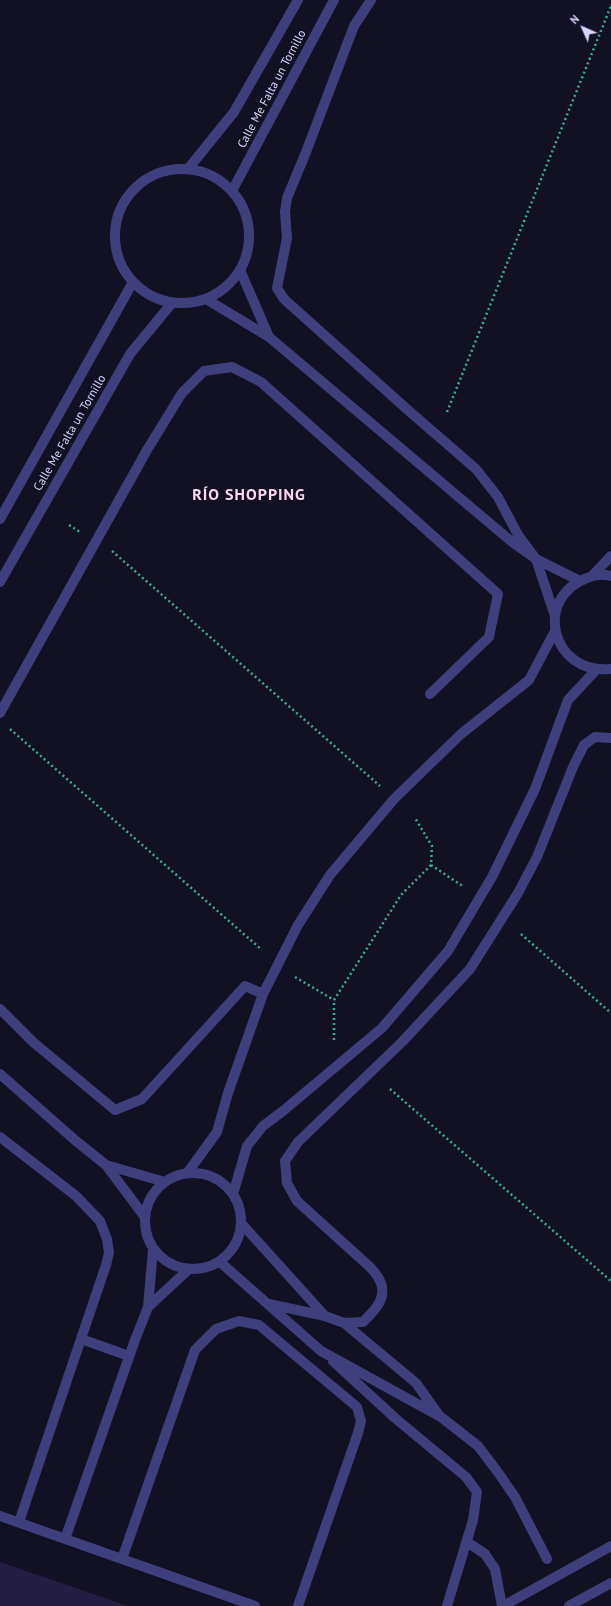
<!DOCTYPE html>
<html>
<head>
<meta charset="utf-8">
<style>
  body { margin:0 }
  #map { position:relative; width:611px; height:1606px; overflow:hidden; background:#121023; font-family:"PT Sans",sans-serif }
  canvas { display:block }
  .north { position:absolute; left:563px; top:8px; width:40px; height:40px; -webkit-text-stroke:3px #121023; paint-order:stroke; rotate:315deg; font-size:11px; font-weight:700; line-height:16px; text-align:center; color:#d8d5fc }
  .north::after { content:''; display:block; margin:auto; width:14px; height:18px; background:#d8d5fc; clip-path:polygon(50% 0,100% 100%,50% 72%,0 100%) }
</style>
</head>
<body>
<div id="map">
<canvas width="611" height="1606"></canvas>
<div class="north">N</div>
</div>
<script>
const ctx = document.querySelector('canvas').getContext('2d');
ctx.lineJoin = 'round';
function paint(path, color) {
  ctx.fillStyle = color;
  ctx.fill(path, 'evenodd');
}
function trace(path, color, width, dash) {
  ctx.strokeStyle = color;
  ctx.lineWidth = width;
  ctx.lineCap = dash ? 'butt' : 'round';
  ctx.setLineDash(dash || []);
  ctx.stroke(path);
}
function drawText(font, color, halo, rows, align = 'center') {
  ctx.font = font + ' "PT Sans",sans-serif';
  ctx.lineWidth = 3;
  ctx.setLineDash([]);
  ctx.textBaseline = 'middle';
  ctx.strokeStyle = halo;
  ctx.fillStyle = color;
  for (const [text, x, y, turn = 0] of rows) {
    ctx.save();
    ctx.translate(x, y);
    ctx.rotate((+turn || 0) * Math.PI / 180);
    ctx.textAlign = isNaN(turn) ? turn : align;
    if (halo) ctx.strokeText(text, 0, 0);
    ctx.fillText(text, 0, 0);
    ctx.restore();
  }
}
paint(new Path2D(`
  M0,1562l128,44h-128z`), '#231e42');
trace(new Path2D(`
  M447,412l164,-406
  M69,525l11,7
  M112,551l268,235
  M10,729l252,221
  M431,865l33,22
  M521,934l90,79
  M295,977l39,23
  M334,1040v-40l67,-105 30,-30 1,-19 -17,-28
  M390,1089l221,192`), '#38aca0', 2.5, [2, 3]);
trace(new Path2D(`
  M371,0l-17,26 -48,126 -19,46 -2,14 2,26 -10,50 7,11 125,112 67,58 22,28 20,38 18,24 19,57
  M240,270l29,67
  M206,299l63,38 243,205 24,17 44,22
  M593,575l18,-19
  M611,576c-8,-2 -17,-1 -24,2 -54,20 -36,97 24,91
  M0,713l147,-263 35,-57 22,-22 28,-4 29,15 237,212 -9,43 -59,57
  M0,1009l33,33 82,68 27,-11 103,-113 18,8
  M0,1074l76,67 30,24 38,51
  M0,1137l76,59 24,25 7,18 2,14 -3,12 -87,257
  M106,1165l59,17
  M188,1172l29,-40 11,-39 35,-99 35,-69 32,-50 64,-76 67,-65 68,-54 26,-49
  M145 1221a48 48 0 1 1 96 0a48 48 0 1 1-96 0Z
  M233,1194l14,-48 16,-20 20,-15 99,-83 66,-77 44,-74 43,-88 33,-89 28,-30
  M241,1223l84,93
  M220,1262l101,89 120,66 37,29 19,25 18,26 32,62
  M269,1304l56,12 19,7 19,-1c11,-11 25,-24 17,-41 -2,-5 -6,-9 -9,-13l-74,-67 -10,-18 -2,-22 13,-19 104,-100 68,-73 48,-76 19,-36 36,-90 11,-22 11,-8 16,1
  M148,1307l40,-37
  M344,1323l72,60 22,31
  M81,1339l48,17
  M333,1361l62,57 71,59 11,15 -4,28 -26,86
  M0,1516l255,90
  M65,1539l70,-199 13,-33 5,-57
  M467,1542l18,12 10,15 7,37
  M122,1559l73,-209 21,-21 23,-8 20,4 98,82 4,14 -3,12 -60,173
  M503,1606l108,-60
  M569,1606l42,-23`), '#3f3f7e', 10);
trace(new Path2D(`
  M188,169l46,-57 64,-112
  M115 236a67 67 0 1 1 134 0a67 67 0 1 1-134 0Z
  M232,191l102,-191
  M0,519l133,-237
  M0,582l130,-228 42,-51`), '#3f3f7e', 10);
drawText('12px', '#d8d5fc', '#121023', [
  ["Calle Me Falta un Tornillo",272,89,-62],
  ["Calle Me Falta un Tornillo",70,433,-60]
]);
ctx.letterSpacing = '1px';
drawText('bold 16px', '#fcd7f0', '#121023', [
  ["RÍO SHOPPING",249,495]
]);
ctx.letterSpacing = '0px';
</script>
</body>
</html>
